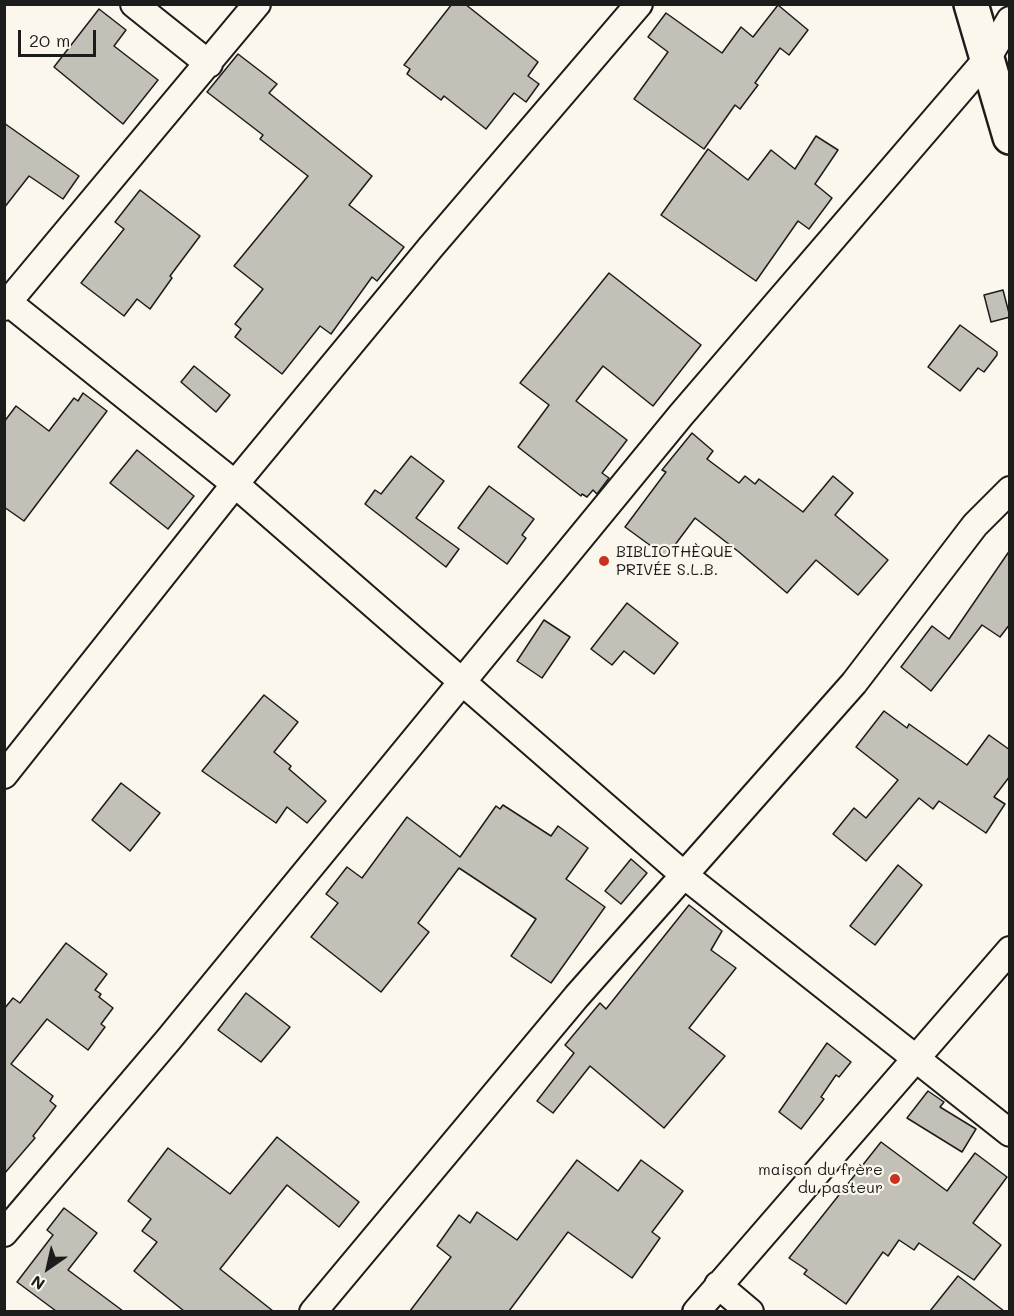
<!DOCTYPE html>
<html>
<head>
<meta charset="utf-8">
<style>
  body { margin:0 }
  #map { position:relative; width:1014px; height:1316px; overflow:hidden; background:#fbf7ec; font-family:Mali,sans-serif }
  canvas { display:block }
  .frame { position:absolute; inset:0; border:6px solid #1c1c1c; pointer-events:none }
  .north { position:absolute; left:18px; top:1238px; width:60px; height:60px; -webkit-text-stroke:4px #fbf7ec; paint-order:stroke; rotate:214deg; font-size:16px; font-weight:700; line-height:24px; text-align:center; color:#1c1c1c }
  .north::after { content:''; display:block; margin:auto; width:21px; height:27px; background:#1c1c1c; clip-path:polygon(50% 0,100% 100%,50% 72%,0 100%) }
  .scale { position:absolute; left:18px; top:30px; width:78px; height:27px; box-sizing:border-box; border:3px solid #1c1c1c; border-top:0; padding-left:8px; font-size:18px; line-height:21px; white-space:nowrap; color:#1c1c1c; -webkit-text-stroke:4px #fbf7ec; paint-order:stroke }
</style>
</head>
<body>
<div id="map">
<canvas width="1014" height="1316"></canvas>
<div class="frame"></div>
<div class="north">N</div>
<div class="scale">20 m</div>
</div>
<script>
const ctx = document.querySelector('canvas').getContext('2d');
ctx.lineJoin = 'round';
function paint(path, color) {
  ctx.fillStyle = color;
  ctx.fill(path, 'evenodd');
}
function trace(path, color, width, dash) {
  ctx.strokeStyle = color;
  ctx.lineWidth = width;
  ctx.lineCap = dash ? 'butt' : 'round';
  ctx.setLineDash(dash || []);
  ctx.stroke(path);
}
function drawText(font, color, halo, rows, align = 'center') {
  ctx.font = font + ' Mali,sans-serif';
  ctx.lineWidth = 4.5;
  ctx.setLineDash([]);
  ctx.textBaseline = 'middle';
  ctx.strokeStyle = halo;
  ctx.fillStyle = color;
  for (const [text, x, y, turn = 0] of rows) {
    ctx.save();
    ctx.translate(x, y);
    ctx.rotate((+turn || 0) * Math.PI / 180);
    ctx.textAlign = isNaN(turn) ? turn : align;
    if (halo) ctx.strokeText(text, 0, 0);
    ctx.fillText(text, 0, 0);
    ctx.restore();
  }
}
const building = new Path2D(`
  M452,4h13l73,58 -10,14 11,8 -13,18 -12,-9 -28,36 -42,-33 -3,4 -34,-26 3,-5 -6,-4z
  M778,5l30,25 -19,25 -9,-7 -25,35 3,2 -18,24 -5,-4 -31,44 -70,-50 34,-47 -20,-15 18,-24 56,40 19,-26 12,10z
  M99,9l27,21 -12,16 44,34 -35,44 -69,-57z
  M238,54l39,30 -8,9 103,83 -23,29 55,42 -27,34 -5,-4 -41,57 -11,-8 -38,48 -47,-37 6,-8 -6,-5 28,-35 -29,-23 74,-90 -48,-37 3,-4 -56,-43z
  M4,123l75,53 -16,23 -34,-23 -25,32z
  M816,136l22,14 -23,34 17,14 -23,31 -11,-8 -42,60 -95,-66 47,-66 40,31 23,-30 24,19z
  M140,190l60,46 -30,40 2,2 -22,31 -13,-10 -13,17 -43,-33 43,-54 -9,-7z
  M609,273l92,72 -48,61 -50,-40 -27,35 51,39 -25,33 7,5 -12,16 -4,-4 -6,7 -5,-3 -1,2 -63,-49 31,-42 -29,-22z
  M1003,290l7,27 -19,5 -7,-27z
  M960,325l37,27v3l-13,17 -6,-4 -18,23 -32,-24z
  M194,366l36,29 -14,17 -35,-30z
  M83,393l24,18 -83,110 -20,-14v-85l12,-16 33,25 25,-33 4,3z
  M692,433l21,18 -6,8 32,24 6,-7 10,8 4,-5 44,33 30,-36 20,17 -18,22 53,45 -30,35 -42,-35 -29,33 -48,-41 -44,-34 -29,39 -41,-30 41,-55 -4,-2z
  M137,450l57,46 -26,33 -58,-46z
  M411,456l33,25 -28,37 43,31 -13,18 -81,-63 10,-14 6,4z
  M489,486l45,33 -12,16 4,3 -19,26 -49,-36z
  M1010,550v74l-10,13 -18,-12 -51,66 -30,-24 31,-41 17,13z
  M627,603l51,40 -24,31 -30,-23 -12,14 -21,-16z
  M544,620l26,17 -28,41 -25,-17z
  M264,695l34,27 -24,30 17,14 -2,3 37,32 -19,22 -20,-16 -11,16 -74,-52z
  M884,711l23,17 2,-4 58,41 22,-30 21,15v26l-16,21 11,7 -19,29 -47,-32 -6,8 -14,-11 -53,63 -33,-27 21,-26 12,10 32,-38 -42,-33z
  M121,783l39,30 -30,38 -38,-31z
  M503,805l48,31 7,-10 30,22 -22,31 39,28 -54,76 -40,-27 25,-37 -77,-51 -41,55 11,9 -48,60 -70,-55 27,-34 -12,-9 21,-27 15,11 45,-61 53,40 36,-51 4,3z
  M631,859l16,14 -26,31 -16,-13z
  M898,865l24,20 -47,60 -25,-19z
  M689,905l33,26 -11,19 25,18 -47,60 36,28 -61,72 -74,-62 -37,47 -16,-12 37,-48 -9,-8 35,-42 6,6z
  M66,943l41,31 -12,16 6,4 -2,3 14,11 -12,16 4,3 -17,23 -41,-31 -36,45 42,32 -3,5 6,5 -23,30 2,2 -31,36v-165l9,-11 7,5z
  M246,993l44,34 -29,35 -43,-32z
  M827,1043l24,19 -12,15 -3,-2 -15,22 3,2 -23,30 -22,-17z
  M928,1091l16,11 -4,5 36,22 -14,23 -55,-34z
  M277,1137l82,65 -20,25 -52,-42 -67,84 53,42h-89l-50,-40 23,-29 -15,-11 9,-12 -23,-18 40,-53 62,46z
  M881,1142l66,49 28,-38 32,24 -34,46 28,22 -27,35 -55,-37 -5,7 -15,-10 -11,16 -5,-4 -37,52 -42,-30 3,-4 -18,-12z
  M577,1160l41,31 23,-31 42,31 -31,41 8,6 -28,40 -64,-46 -59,79h-99l41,-54 -14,-11 22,-31 11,8 7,-11 40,28z
  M64,1208l33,25 -29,37 55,41h-67l-39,-29 36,-47 -6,-5z
  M958,1276l46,35h-74z`);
paint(building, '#c3c0b8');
trace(building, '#1c1c1c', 1.5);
const street = new Path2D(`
  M134,4l75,60
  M4,299l231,185 449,391 326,258
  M4,307l253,-303
  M4,775l231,-291 195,-236 209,-244
  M4,1233l165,-194 512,-624 306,-356 23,-39
  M718,1285l32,27
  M313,1312l264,-316 277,-313 121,-158 35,-35
  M696,1312l314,-362`);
const secondary = new Path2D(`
  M971,4l39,133`);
trace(street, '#1c1c1c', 30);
trace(secondary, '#1c1c1c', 38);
trace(street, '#fbf7ec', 26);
trace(secondary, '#fbf7ec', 33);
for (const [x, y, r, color] of [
  [604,561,6,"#c8321e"],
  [895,1179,6,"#c8321e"]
]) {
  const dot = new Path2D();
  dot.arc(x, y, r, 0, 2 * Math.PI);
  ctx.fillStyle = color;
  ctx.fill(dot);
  trace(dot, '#fbf7ec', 2);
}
drawText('16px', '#1c1c1c', '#fbf7ec', [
  ["BIBLIOTHÈQUE",616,552],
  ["PRIVÉE S.L.B.",616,570],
  ["maison du frère",883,1170,"right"],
  ["du pasteur",883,1188,"right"]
], 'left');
</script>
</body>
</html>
